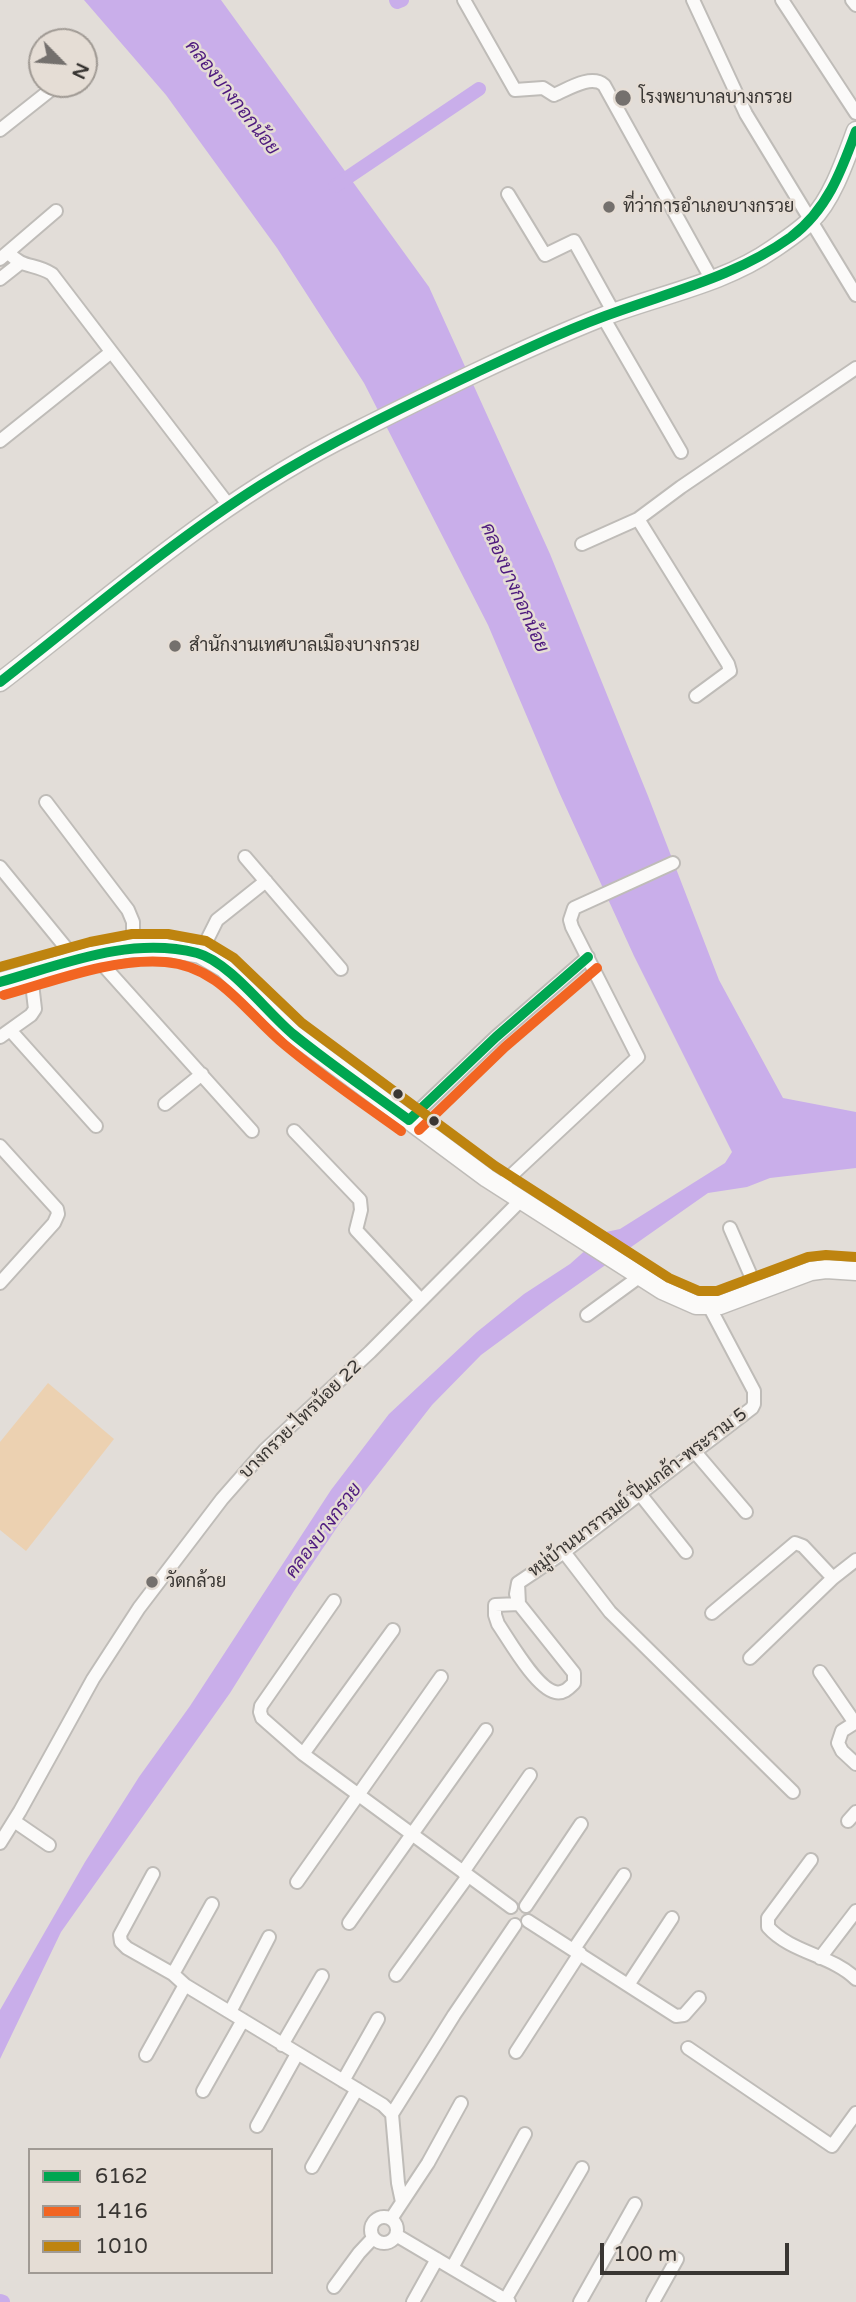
<!DOCTYPE html>
<html>
<head>
<meta charset="utf-8">
<style>
  body { margin:0 }
  #map { position:relative; width:856px; height:2302px; overflow:hidden; background:#e2ddd8; font-family:"Varela Round",sans-serif }
  canvas { display:block }
  .legend { position:absolute; left:28px; top:2148px; width:245px; height:126px; box-sizing:border-box; background:#e5ddd5; border:2px solid #a09a94; margin:0; padding:9px 12px; list-style:none; font-size:21px; color:#393633 }
  .legend li { display:flex; align-items:center; gap:14px; height:35px }
  .legend b { width:35px; border:2px solid #a09a94 }
  .north { position:absolute; left:28px; top:28px; width:70px; height:70px; box-sizing:border-box; background:#e5ddd5; border:2px solid #a09a94; border-radius:50%; rotate:115deg; font-size:19px; font-weight:700; line-height:28px; text-align:center; color:#393633 }
  .north::after { content:''; display:block; margin:auto; width:24px; height:32px; background:#74706d; clip-path:polygon(50% 0,100% 100%,50% 72%,0 100%) }
  .scale { position:absolute; left:600px; top:2243px; width:189px; height:32px; box-sizing:border-box; border:4px solid #393633; border-top:0; padding-left:9px; font-size:21px; line-height:24px; white-space:nowrap; color:#393633; -webkit-text-stroke:5px #e5ddd5; paint-order:stroke }
</style>
</head>
<body>
<div id="map">
<canvas width="856" height="2302"></canvas>
<ul class="legend">
<li><b style="height:9px;background:#00a651"></b>6162</li>
<li><b style="height:9px;background:#f26522"></b>1416</li>
<li><b style="height:9px;background:#be840f"></b>1010</li>
</ul>
<div class="north">N</div>
<div class="scale">100 m</div>
</div>
<script>
const ctx = document.querySelector('canvas').getContext('2d');
ctx.lineJoin = 'round';
function paint(path, color) {
  ctx.fillStyle = color;
  ctx.fill(path, 'evenodd');
}
function trace(path, color, width, dash) {
  ctx.strokeStyle = color;
  ctx.lineWidth = width;
  ctx.lineCap = dash ? 'butt' : 'round';
  ctx.setLineDash(dash || []);
  ctx.stroke(path);
}
function drawText(font, color, halo, rows, align = 'center') {
  ctx.font = font + ' "Varela Round",Sarabun,sans-serif';
  ctx.lineWidth = 5;
  ctx.setLineDash([]);
  ctx.textBaseline = 'middle';
  ctx.strokeStyle = halo;
  ctx.fillStyle = color;
  for (const [text, x, y, turn = 0] of rows) {
    ctx.save();
    ctx.translate(x, y);
    ctx.rotate((+turn || 0) * Math.PI / 180);
    ctx.textAlign = isNaN(turn) ? turn : align;
    if (halo) ctx.strokeText(text, 0, 0);
    ctx.fillText(text, 0, 0);
    ctx.restore();
  }
}
paint(new Path2D(`
  M48,1383l66,56 -88,112 -26,-21v-88z`), '#ecd1b1');
paint(new Path2D(`
  M84,0h137l208,287 121,267 98,242 71,184 64,118 73,14v56l-86,10 -23,9 -39,6 -158,111 -69,51 -49,50 -92,118 -46,68 -64,102 -169,239 -61,127v-49l85,-148 54,-85 51,-71 141,-216 58,-76 88,-82 47,-38 46,-30 36,-32 14,-3 105,-66 7,-11 -98,-196 -75,-164 -71,-167 -124,-242 -87,-135 -111,-153z`), '#c9aeea');
trace(new Path2D(`
  M396,0l1,2 5,-2
  M335,186l144,-97
  M0,2301l3,1`), '#c9aeea', 14);
const street = new Path2D(`
  M464,0l51,90 28,-2 11,7c14,-6 37,-21 50,-10l108,195
  M693,0l53,114 110,181
  M782,0l74,113
  M852,0l4,5
  M0,130l58,-46
  M508,194l37,61 29,-14 40,72
  M8,252c16,18 25,10 44,22l178,233
  M0,259l56,-48
  M0,279l19,-15
  M603,317l78,135
  M0,441l110,-88
  M638,519l90,145 2,7 -34,25
  M582,544l56,-25 43,-32 175,-119
  M46,802l82,108 5,12v26
  M245,857l96,112
  M0,867l76,93
  M200,954l17,-34 49,-39
  M94,955l158,176
  M10,1030l86,96
  M0,1037l31,-22 4,-6 -4,-34
  M165,1104l37,-30
  M409,1120l87,-83 92,-80
  M294,1131l66,69 1,10 -5,20 65,70
  M0,1146l57,63 1,5 -4,9 -54,60
  M500,1186l138,-129 -66,-130 -2,-7 4,-12 99,-45
  M730,1228l28,64
  M587,1315l52,-38
  M695,1452l51,60
  M640,1494l46,58
  M564,1552l46,60 183,180
  M518,1583l-2,11 3,10 55,69v10c-6,6 -11,11 -19,9 -19,-4 -46,-52 -57,-68l-3,-9v-10l24,-1 -1,-21 46,-31 188,-144 2,-4v-13l-45,-85
  M334,1601l-73,105 -1,6 2,6 41,36 208,153
  M712,1613l83,-70 8,3 30,32
  M750,1658l83,-80 23,-18
  M820,1672l35,51
  M856,1722l-14,9 -4,12 4,8 14,13
  M303,1754l90,-124
  M14,1821l35,24
  M848,1821l8,-9
  M0,1843l20,-32 73,-132 46,-71 83,-109 43,-49 105,-98 151,-152
  M811,1860l-43,58v9c23,26 64,28 88,52
  M463,1872l67,-97
  M153,1874l-33,61 1,7 6,6 46,26 12,11 198,120 9,9 6,69 4,19
  M297,1882l144,-205
  M526,1906l55,-82
  M528,1921l148,95 8,-1 15,-17
  M349,1923l137,-193
  M574,1949l50,-74
  M820,1958l36,-47
  M173,1974l39,-70
  M396,1975l72,-99
  M628,1985l44,-67
  M230,2012l39,-75
  M282,2045l40,-69
  M688,2048l144,98 24,-33
  M516,2052l64,-99
  M146,2055l39,-70
  M343,2081l35,-62
  M203,2091l40,-71
  M392,2114l62,-99 61,-90
  M257,2126l40,-72
  M312,2167l45,-78
  M371 2230a13 13 0 1 1 26 0a13 13 0 1 1-26 0Z
  M391,2219l37,-56 33,-60
  M396,2235l113,67
  M452,2268l73,-134
  M334,2287l25,-34 14,-15
  M413,2302l24,-43
  M504,2302l78,-134
  M580,2302l55,-98
  M653,2302l24,-43`);
const secondary = new Path2D(`
  M0,682c114,-88 224,-186 353,-249 82,-41 164,-82 249,-116 56,-22 121,-33 171,-68 13,-9 27,-18 38,-29 21,-20 35,-62 45,-89
  M0,982l94,-27 39,-7h34l33,6 24,14 69,66 194,144 175,112 34,15h24l91,-34 15,-2 30,2`);
trace(street, '#bfbcb8', 16);
trace(secondary, '#bfbcb8', 21);
trace(street, '#fbfaf9', 12);
trace(secondary, '#fbfaf9', 18);
trace(new Path2D(`
  M0,682c86,-67 169,-139 261,-197 69,-43 142,-78 216,-113 47,-22 95,-45 145,-62 59,-21 117,-36 169,-73 36,-27 50,-65 65,-106
  M0,982c64,-18 130,-46 197,-29 33,9 70,60 97,82 37,30 77,57 115,85
  M409,1120l87,-83 92,-80`), '#00a651', 10);
trace(new Path2D(`
  M4,995c51,-14 107,-37 161,-33 55,4 81,51 120,83 37,31 77,58 116,86
  M419,1130l86,-83 92,-79`), '#f26522', 10);
trace(new Path2D(`
  M0,967l90,-25 42,-8h36l38,7 28,17 68,65 193,143 174,112 30,13h18l91,-34 18,-2 30,2`), '#be840f', 10);
for (const [x, y, r, color] of [
  [623,98,9,"#74706d"],
  [609,207,7,"#74706d"],
  [175,646,7,"#74706d"],
  [398,1094,6,"#393633"],
  [434,1121,6,"#393633"],
  [152,1582,7,"#74706d"]
]) {
  const dot = new Path2D();
  dot.arc(x, y, r, 0, 2 * Math.PI);
  ctx.fillStyle = color;
  ctx.fill(dot);
  trace(dot, '#e5ddd5', 2.5);
}
drawText('18px', '#393633', '#e5ddd5', [
  ["โรงพยาบาลบางกรวย",639,98],
  ["ที่ว่าการอำเภอบางกรวย",623,207],
  ["สำนักงานเทศบาลเมืองบางกรวย",189,646],
  ["วัดกล้วย",166,1582]
], 'left');
drawText('18px', '#393633', '#e5ddd5', [
  ["บางกรวย-ไทรน้อย 22",301,1420,-44],
  ["หมู่บ้านนารารมย์ ปิ่นเกล้า-พระราม 5",638,1493,-37]
]);
drawText('italic 19px', '#4e1a7e', '#e5ddd5', [
  ["คลองบางกอกน้อย",232,98,52],
  ["คลองบางกอกน้อย",514,588,66],
  ["คลองบางกรวย",324,1531,-53]
]);
</script>
</body>
</html>
